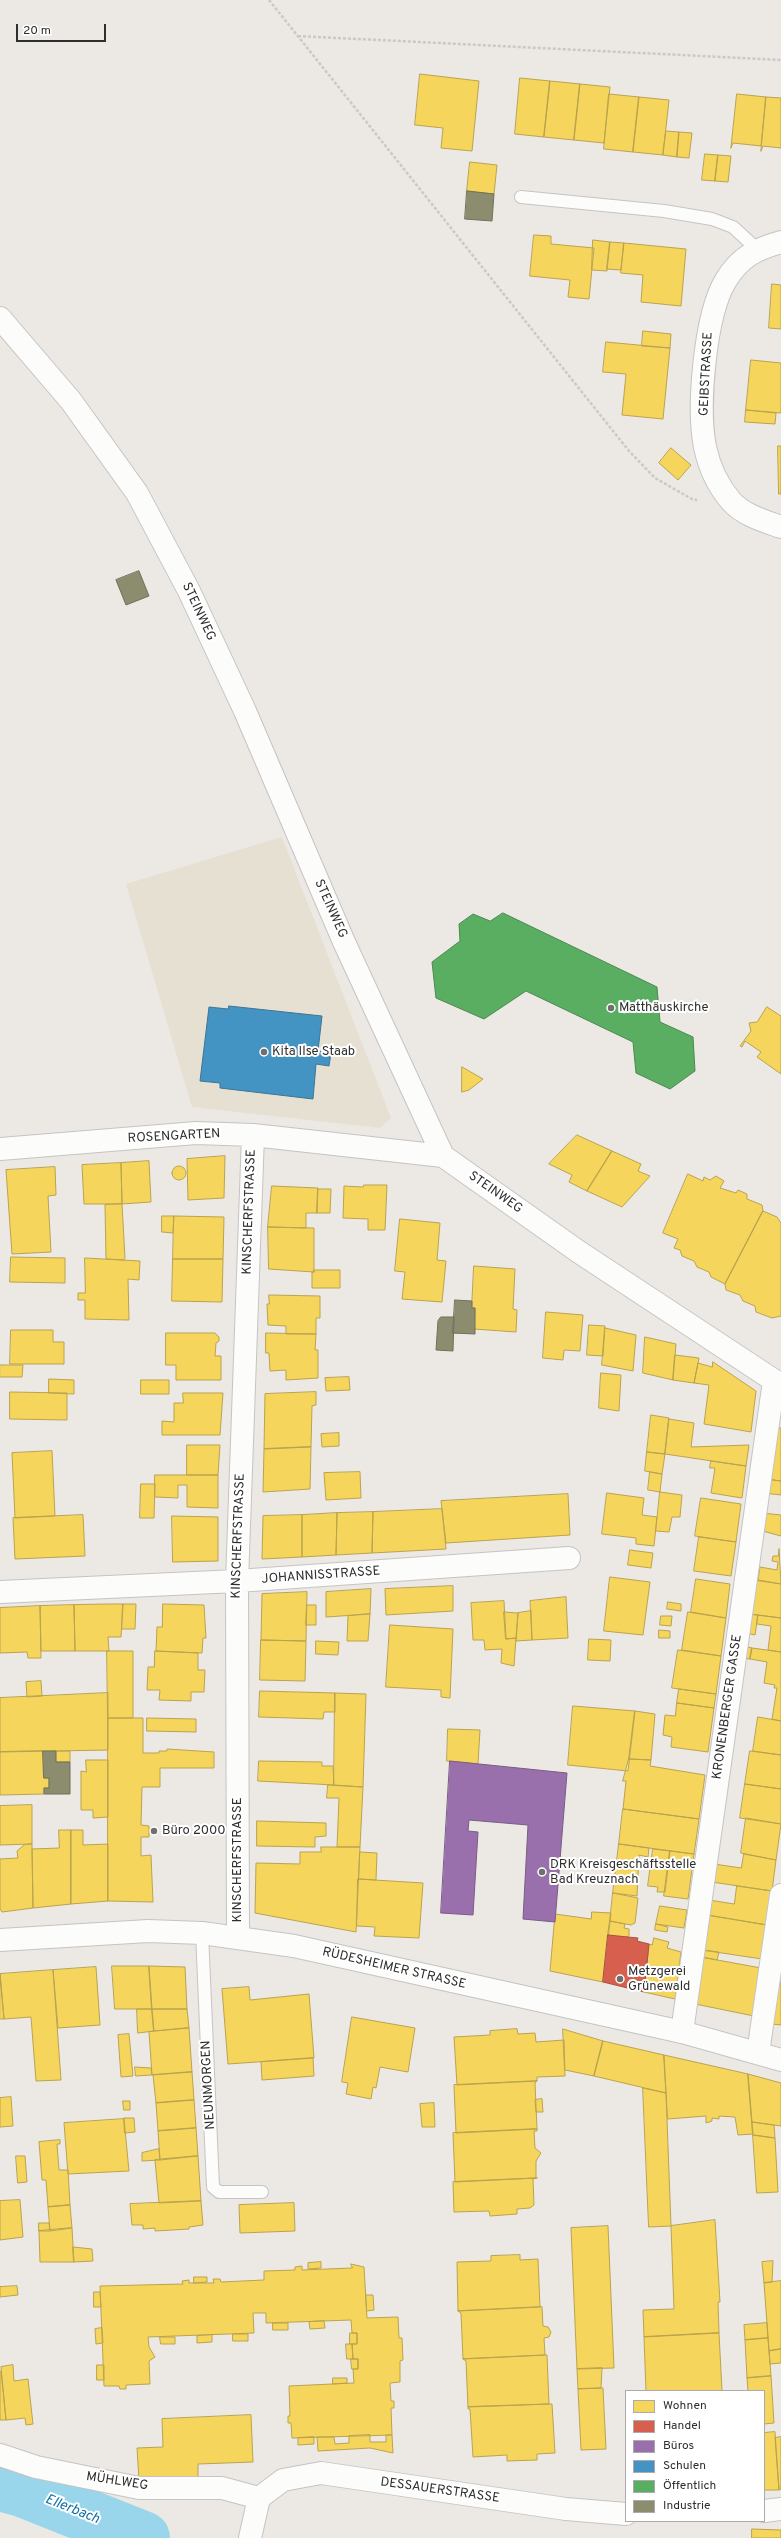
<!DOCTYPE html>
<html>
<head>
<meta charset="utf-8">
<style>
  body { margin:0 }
  #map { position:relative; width:781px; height:2538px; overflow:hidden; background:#ece8e4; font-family:Overpass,sans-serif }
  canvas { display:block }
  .legend { position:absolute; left:625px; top:2390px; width:140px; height:132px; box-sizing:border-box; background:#fff; border:1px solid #ababab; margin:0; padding:5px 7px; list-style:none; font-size:12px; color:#2e2e2e }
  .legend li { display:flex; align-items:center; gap:8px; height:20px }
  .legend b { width:20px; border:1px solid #ababab }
  .scale { position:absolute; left:16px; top:24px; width:90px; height:18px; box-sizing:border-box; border:2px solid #2e2e2e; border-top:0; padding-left:5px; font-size:12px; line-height:14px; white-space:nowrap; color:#2e2e2e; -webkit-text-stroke:3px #fff; paint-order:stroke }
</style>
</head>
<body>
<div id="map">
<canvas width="781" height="2538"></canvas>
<ul class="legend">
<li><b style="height:11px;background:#f6d55c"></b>Wohnen</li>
<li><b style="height:11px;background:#d6604d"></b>Handel</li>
<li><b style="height:11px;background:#9970ab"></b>Büros</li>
<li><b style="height:11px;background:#4393c3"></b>Schulen</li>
<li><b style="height:11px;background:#5aae61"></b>Öffentlich</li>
<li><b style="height:11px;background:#8c8c6e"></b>Industrie</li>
</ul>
<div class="scale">20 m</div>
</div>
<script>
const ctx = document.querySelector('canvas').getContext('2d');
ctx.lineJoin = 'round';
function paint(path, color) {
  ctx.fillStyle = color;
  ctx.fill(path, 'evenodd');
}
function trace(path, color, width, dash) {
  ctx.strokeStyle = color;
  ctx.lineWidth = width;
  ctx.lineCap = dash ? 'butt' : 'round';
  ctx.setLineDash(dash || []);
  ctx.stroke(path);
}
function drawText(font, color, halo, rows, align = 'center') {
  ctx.font = font + ' Overpass,sans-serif';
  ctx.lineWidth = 4;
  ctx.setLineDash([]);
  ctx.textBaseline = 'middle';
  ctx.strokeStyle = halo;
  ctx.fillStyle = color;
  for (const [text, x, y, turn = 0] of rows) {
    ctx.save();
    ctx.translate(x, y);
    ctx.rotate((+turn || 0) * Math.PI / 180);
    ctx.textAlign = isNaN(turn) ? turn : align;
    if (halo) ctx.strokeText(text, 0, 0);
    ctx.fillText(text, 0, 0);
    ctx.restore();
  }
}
paint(new Path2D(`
  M282,837l109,281 -11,10 -188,-21 -66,-223z`), '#e6e0d3');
const homes = new Path2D(`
  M420,74l59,7 -7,70 -31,-3 2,-20 -28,-3z
  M520,78l30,3 -6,56 -29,-3z
  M550,81l30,3 -6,56 -30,-3z
  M580,84l30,3 -6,56 -30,-3z
  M609,94l30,3 -6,55 -29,-3z
  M737,94l29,3 -5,49 -28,-3 -2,5z
  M639,97l30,3 -6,55 -30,-3z
  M766,97l15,1v50l-18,-2 -2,5z
  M666,131l13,1 -2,25 -14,-2z
  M679,132l13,1 -3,25 -12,-1z
  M705,154l13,1 -3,26 -13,-1z
  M718,155l13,1 -3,26 -13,-1z
  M470,162l27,3 -3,29 -27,-3z
  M534,235l17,1v8l43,4 -5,51 -21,-2 2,-17 -40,-4z
  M593,240l17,2 -3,29 -15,-1z
  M610,242l14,1 -3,27 -14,-1z
  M624,243l62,6 -5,57 -40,-4 2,-27 -22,-2z
  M772,284l9,1v44l-12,-1z
  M643,331l28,3 -1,14 -28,-2z
  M606,342l64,6 -7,71 -41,-4 4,-41 -23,-2z
  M751,360l30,3v50l-35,-3z
  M746,410l30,3 -1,11 -30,-2z
  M778,446h3v48h-2z
  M671,448l20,17 -13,15 -19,-17z
  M767,1007l14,9v58l-24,-17 4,-5 -16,-11 -3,6 -2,-1 11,-15 -2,-8 8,-1z
  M462,1067l21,12 -14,11 -7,2z
  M577,1135l35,16 -25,40 -18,-9 3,-7 -23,-11z
  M612,1151l29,13 -3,7 12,5 -28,31 -35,-16z
  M225,1156l-1,42 -36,2 -1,-41z
  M149,1161l2,41 -29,2 -1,-41z
  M121,1163l1,41h-38l-2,-39z
  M172 1173a7 7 0 1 1 14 0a7 7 0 1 1-14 0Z
  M55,1167l1,28 -8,1 3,56 -39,2 -6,-84z
  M688,1174l15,7 1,-4 6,3 6,-4 8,5 -4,7 16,5 2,-3 9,4v5l15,6 1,6 -38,73 -14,-7 -2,-5 -12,-5 -3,-6 -12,-5 -2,-6 -6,-2 4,-9 -15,-6z
  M364,1185h23l-2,45h-17v-11l-25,-1 1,-32 19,1z
  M272,1186l46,2 -1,25h-11v15l-38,-1z
  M318,1189h13l-1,24h-13z
  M122,1204l3,54 -1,2 -18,-1 -1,-54z
  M763,1211l14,6 4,6v93l-9,2 -16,-6 -1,-6 -12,-5 -3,-6 -14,-5 -1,-6z
  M162,1216h12l-1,17 -11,-1z
  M174,1216l50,1 -1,42h-50z
  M400,1219l40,4 -3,37 9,1 -4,41 -40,-3 3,-27 -10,-1z
  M268,1227l46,1v44l-45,-3z
  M11,1257l54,1v25l-55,-1z
  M85,1258l55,3 -1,19 -11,-1 1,41 -44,-1v-19h-7v-7h7z
  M173,1259h50l-1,43 -50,-1z
  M474,1266l41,3 -2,40 4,1 -1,22 -42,-3 1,-21h-3z
  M314,1270h26v18h-28v-16h2z
  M269,1295l51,1v22h-4v16h-30v-8l-18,-1 -1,-21h2z
  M546,1312l37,3 -3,36 -16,-1 -1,10 -20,-2z
  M589,1325l16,1 -2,30 -16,-1z
  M605,1328l31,7 -3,36 -31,-6z
  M11,1330h42v12h11v22h-54z
  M166,1333h49l4,4v4l-3,2 -1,13h6v24h-45v-15h-10z
  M266,1333l50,1 -1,16h3v28l-32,2v-10l-16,1 -1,-18h-3z
  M645,1337l31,7 -3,36 -30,-7z
  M675,1355l24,3 -5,25 -21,-3z
  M713,1362l43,29 -5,41 -47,-8 5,-39 -15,-2 4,-20 14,4z
  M0,1365h23l-1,12h-22z
  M601,1373l20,2 -2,36 -20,-3z
  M349,1377l1,13 -24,1 -1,-13z
  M49,1379l25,1v14l-25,-1z
  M141,1380h28v14h-28z
  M10,1392l57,1v27l-57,-1z
  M316,1392v13l-4,1 -1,41 -47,2 1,-55z
  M183,1393h40l-3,42h-58v-14l12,1v-19h9z
  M651,1415l18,3 -4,36 -18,-2z
  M669,1419l25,4 -3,24 58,-2 -3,21 -81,-12z
  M773,1427l8,1v53l-15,-2z
  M339,1433v13l-17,1 -1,-13z
  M187,1445h33l-2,30h-31z
  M311,1447l-1,42 -47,3 1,-43z
  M52,1451l3,65 -40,2 -3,-65z
  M647,1452l18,2 -3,20 -17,-3z
  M711,1461l35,5 -4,32 -31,-5 4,-25h-5z
  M360,1472l1,26 -35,2 -2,-27z
  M650,1472l12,2 -2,18 -12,-2z
  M155,1475h63v33l-31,-1v-22h-9v13l-23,-1z
  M766,1479l15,2v14l-17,-2z
  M141,1484h14l-1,34h-14z
  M660,1492l22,3 -2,22h-8l-3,15 -13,-1z
  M607,1493l37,5 -2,17 15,2 -3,29 -18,-2v-6l-34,-4z
  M568,1494l2,41 -124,8 -5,-42z
  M701,1498l40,6 -5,38 -41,-6z
  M442,1509l4,40 -74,4 1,-41z
  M373,1512l-1,41 -36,2 1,-42z
  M337,1513l-1,42 -34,2v-42z
  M762,1513l19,2v21l-22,-6z
  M83,1515l2,41 -70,3 -2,-41z
  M302,1515v42l-40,2 1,-43z
  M172,1516l46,1v44l-45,1z
  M699,1537l37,5 -5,34 -37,-5z
  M779,1549l2,35 -23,-4 2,-13 17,3 1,-8 -6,-1 1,-5h5z
  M630,1550l23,3 -2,15 -23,-3z
  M610,1577l40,5 -7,53 -39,-4z
  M696,1579l34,5 -4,34 -35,-6z
  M754,1580l27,4v34l-32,-4z
  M453,1586v25l-67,4 -1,-26z
  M371,1589l-1,25 -44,3v-25z
  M307,1592l-1,49 -45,-1 1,-46z
  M566,1597l2,41 -36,2 -2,-39z
  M504,1601l2,38 10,-1 -2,28 -13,-3 1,-14 -17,1 -1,-10h-11l-2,-37z
  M668,1602l13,2v7l-14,-2z
  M108,1604h15l-2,33h-13l1,14h-34l-1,-46z
  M123,1604h13l-1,25h-13z
  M163,1604l41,1 2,33h-3l-1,15 -46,-2 1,-24h5z
  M74,1605l1,46h-34l-1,-45z
  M307,1605h9v20h-10z
  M40,1606l1,52h-13l-1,-6 -27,1v-45z
  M531,1611l1,29 -16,1 2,-28z
  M504,1612l14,1 -2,25 -10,1z
  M688,1612l38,6 -5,38 -39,-6z
  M370,1614l-2,27h-21l1,-25z
  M749,1614l9,1 -3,20 -9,-2z
  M758,1615l23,3v34l-13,-2 3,-24 -14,-2z
  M661,1616h11l-1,10 -11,-1z
  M390,1625l63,4 -3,69 -9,-1v-7l-55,-3z
  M659,1630l11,1v7h-11z
  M589,1639l22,1 -1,21 -22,-1z
  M261,1640l45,1 -1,40 -45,-1z
  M316,1641l23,1 -1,13 -22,-1z
  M744,1646l8,2 -2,11 -8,-1z
  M752,1648l29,4v69l-9,-2 5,-31h-3l1,-3 -11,-2 3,-21 -17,-3z
  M678,1650l43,6 -5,38 -44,-6z
  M107,1651h26v67h-25z
  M155,1651l43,2v17h7l-1,22h-13v9l-32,-1 1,-10h-13l1,-23h6z
  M41,1681l1,15 -15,1 -1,-15z
  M679,1689l37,5 -2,14 -37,-5z
  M260,1691l75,2v19h-11l-1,7 -64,-2z
  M108,1693v57l-108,2v-54z
  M335,1693l31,1 -3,93 -29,-2z
  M677,1703l37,5 -6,44 -37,-5 1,-10 -9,-2 2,-20 10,1z
  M573,1706l62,5 -7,60 -60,-6z
  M635,1711l20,3 -4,46 -22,-1z
  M758,1717l23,4v34l-28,-4z
  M108,1718h35v35h16v-2h8v-2l47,3v16h-54v19h-18l-1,38 8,1v11h-8v19l10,-1 2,47 -45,-1z
  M147,1718l49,1v13l-49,-1z
  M448,1729l32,1 -2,34 -31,-3z
  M43,1751l1,27h5v10h-5v6l-44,1v-43z
  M56,1751h14v11h-14z
  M750,1751l31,4v34l-36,-5z
  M629,1759l22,1 -1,6 55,9 -6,44 -76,-10 3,-28h-3z
  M86,1760h22v57l-15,1v-8h-12v-39l5,1z
  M259,1761l63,1v4h11l1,19 -76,-4z
  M745,1784l36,5v35l-41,-6z
  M328,1785l35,2 -3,60h-23l2,-49h-12z
  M32,1805v39l-32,1v-39z
  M623,1809l76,10 -5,35 -75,-10z
  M746,1818l35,6 -5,36 -35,-7z
  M257,1821l69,2v13l-11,1v10l-58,-1z
  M59,1830h12v74l-38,4 -1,-59 27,-1z
  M71,1830h12v15l25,-1v57l-37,3z
  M32,1844l1,64 -31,4 -2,-3v-50l18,-1 -1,-7 7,-6z
  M619,1844l30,4 -1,9 -9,-2 -2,41 -24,-3z
  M321,1847h39l-4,85 -101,-19 1,-50 44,1v-12h21z
  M653,1849l17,2 -5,41h-8l1,-5 -10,-1z
  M670,1851l24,3 -6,45 -24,-3z
  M360,1852l17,1 -1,27 -17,-1z
  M744,1854l32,6 -4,31 -60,-9 2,-18 27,4z
  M358,1879l65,4 -4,55 -45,-2 1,-9 -18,-1z
  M737,1886l35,5 -5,34 -60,-10 2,-15 25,4z
  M613,1893l25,5 -3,25 -4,2 -21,-4z
  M660,1906l27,4 -3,18 -28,-4z
  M592,1912l19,1 -8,69 -53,-11 5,-57 36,5z
  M707,1915l60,10 -5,34 -60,-9z
  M610,1921l15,3 -1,4 5,1v7l-3,2 -18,-3z
  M656,1924l12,3 -1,5 -12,-2z
  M654,1938l15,4 -2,6 14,4 -6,47 -31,-7 5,-48 3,1z
  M702,1950l17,2 -2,8 -16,-3z
  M701,1957l60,11 -7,48 -59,-12z
  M112,1966h37l3,43h-37z
  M149,1966l36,1 2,42h-35z
  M96,1967l4,58 -42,3 -5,-58z
  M53,1970l8,110 -25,1 -5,-64 -27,2 -4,-45z
  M0,1974l4,45h-4z
  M778,1982h3v43l-9,-1z
  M249,1987l1,13 59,-6 5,64 -86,6 -6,-75z
  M137,2009h15l2,22 -16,2z
  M152,2009h35l2,19 -35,3z
  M352,2017l63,11 -7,44 -28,-5 -4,21 -3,-1 -2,12 -25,-5 2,-11 -6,-1z
  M189,2028l3,44 -40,3 -3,-43z
  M517,2029l1,5 17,-1 1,9 28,-2 1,36 -28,1v4l-80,4 -3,-48 36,-2v-4z
  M563,2029l40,12 -9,35 -29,-6z
  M129,2034l4,42 -12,1 -3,-42z
  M603,2041l61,14 2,38 -72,-17z
  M664,2055l84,19 5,60 -15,1 -3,-18 -16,-1v3l-7,-1v3l-6,2v-7l-38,3z
  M313,2058l1,18 -52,4 -1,-18z
  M135,2067l16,1 1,7 -16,1z
  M192,2072l2,28 -38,3 -3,-28z
  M748,2074l33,9v43l-29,-4z
  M537,2081l-2,2 2,46 -81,4 -2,-48z
  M643,2088l23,5 5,133 -22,1z
  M11,2097l2,29 -13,1v-29z
  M542,2099l1,13h-7l-1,-12z
  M194,2100l2,28 -38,3 -2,-28z
  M123,2101h7v9h-6z
  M434,2103l1,24h-13l-2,-23z
  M124,2118h10l1,14 -10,1z
  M124,2119l5,52 -61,3 -4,-51z
  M752,2122l22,3 1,13 -22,-3z
  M196,2128l2,28 -38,4 -2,-29z
  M537,2129v2h-3l1,17 6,5 -5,8v17l-81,4 -2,-49z
  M753,2135l22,3 3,54 -21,1z
  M60,2140v4h-3l2,26h9l2,35 -22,2 -2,-27h-4l-3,-38z
  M159,2149l1,11 -18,1v-8z
  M16,2156h9l2,26 -9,1z
  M198,2156l3,45 -42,2 -4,-43z
  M537,2178l-4,1 1,26 -4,3 -13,1v5l-27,2 -1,-5 -35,1 -1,-30z
  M20,2200l3,37 -23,3v-39z
  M201,2201l2,24 -14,2v2l-34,2v-3l-12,1v-4h-11l-2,-21z
  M294,2203l1,28 -55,2 -1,-28z
  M70,2205l2,23 -22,3 -2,-24z
  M715,2220l5,82h-2l1,31 -75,4 -1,-27 31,-1 -3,-83z
  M39,2223h10l1,8h-11z
  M608,2226l6,142 -37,1 -6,-141z
  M72,2228l2,34h-34l-1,-31z
  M73,2247l19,2 1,12 -19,1z
  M520,2255v5l18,-1 2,48 -82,4 -1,-49 34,-1v-5z
  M773,2261l-1,21 -8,1 -2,-21z
  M321,2262v6l-13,1v-6z
  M351,2264l13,3 3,51 31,-1 1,21h3l1,22 -3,1v21l-10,1 1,18h3v7h-3l1,27 -100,3 -1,-15h-3v-7h2l-1,-30 65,-3 -1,-14h5v-10h-5l-1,-15h5v-11h-5l-1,-13 -85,3v-10h-13l1,20 -106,4 1,10 6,10 -6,4 1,23 -24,1v4h-6l-1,-3h-15l-4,-100 83,-2 -1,-3 7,-1v3h25l-1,-4h7l1,3 43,-2v-9l31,-1v-3l7,-1v4l50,-2z
  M194,2277h13v5l-13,1z
  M781,2281v68l-12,2 -5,-68z
  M17,2286l1,9 -18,2v-10z
  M94,2292h6l1,15h-7z
  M366,2295h7l1,15 -7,1z
  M542,2307l1,19 5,1 3,5 -2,5 -5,1 1,17 -82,4 -2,-46 -3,-2z
  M324,2321l1,7 -15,1 -1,-7z
  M273,2323h15v7h-15z
  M767,2323l1,15 -23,2 -1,-15z
  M102,2328l1,15 -7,1 -1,-15z
  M350,2333h7v11h-7z
  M719,2333l3,58h-76l-2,-54z
  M233,2334h15v7h-15z
  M212,2335v7l-15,1v-7z
  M160,2337h15v7h-14z
  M768,2338l3,38 -24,2 -2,-38z
  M346,2344h6l1,15h-6z
  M781,2349v14l-11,1 -1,-13z
  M545,2355h2l2,49 -81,3 -2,-46 -3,-2z
  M351,2359h7v10h-6z
  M13,2365l1,16 14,-2 5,45 -7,1 -1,-7 -19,2 -5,-53z
  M97,2365h7v15h-7z
  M602,2368l-1,20 -23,1 -1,-20z
  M1,2371l5,49h-6v-48z
  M771,2376l3,47 -10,1v-33h-16l-1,-13z
  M333,2378h14v5l-14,1z
  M601,2388h2l3,61 -25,1 -3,-61z
  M549,2404h3l3,49 -18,1v6l-30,1v-6l-34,2 -3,-48h-2v-2z
  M251,2415l2,47 -55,2v14l-59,2 -2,-32 26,-1 -1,-28z
  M775,2432l4,58h-15v-57z
  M370,2435v7h16v-7h6l1,18 -23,-5 -52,3 -1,-14h17l1,7 14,-1v-7z
  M314,2437v7l-16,1v-7z
  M781,2437v52l-2,1 -4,-52z
  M752,2529l29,1v8h-29z`);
paint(homes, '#f6d55c');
trace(homes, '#baa34e', 1);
const shops = new Path2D(`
  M608,1935l30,3 -1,3 12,3 -5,48 -41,-10z`);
paint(shops, '#d6604d');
trace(shops, '#a45144', 1);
const offices = new Path2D(`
  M450,1761l117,12 -12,149 -32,-3 5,-94 -59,-5 -1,11 10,1 -5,83 -32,-2z`);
paint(offices, '#9970ab');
trace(offices, '#795c86', 1);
const schools = new Path2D(`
  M229,1006l93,10 -4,35 13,2 -2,13 -13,-2 -3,35 -93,-11v-5l-20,-2 9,-74 19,2z`);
paint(schools, '#4393c3');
trace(schools, '#3d7596', 1);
const public = new Path2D(`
  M503,913l154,74 3,35 33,15 2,34 -25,18 -34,-16 -3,-31 -107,-51 -42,28 -48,-21 -4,-36 28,-21 -1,-17 14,-10 17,7z`);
paint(public, '#5aae61');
trace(public, '#4d8852', 1);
const industry = new Path2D(`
  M467,191l27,3 -2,27 -27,-2z
  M139,571l10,25 -23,9 -10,-25z
  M455,1300l17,1v7h3v26l-22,-1z
  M441,1317h13l-1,34 -17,-1 2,-29z
  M43,1751h13v11h14v32h-26v-6h5v-10h-5z`);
paint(industry, '#8c8c6e');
trace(industry, '#70705b', 1);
trace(new Path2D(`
  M0,2484l22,6 121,48`), '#99d6ec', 54);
const lane = new Path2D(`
  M521,197l143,14 48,8 21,8 24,22
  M202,1933l11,254 6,5h43`);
const street = new Path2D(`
  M781,242c-25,7 -41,15 -55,38 -21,34 -29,127 -21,167 4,19 13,39 26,54 12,14 33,20 50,26
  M0,318l71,83 66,92 52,98 56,120 99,231 99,214 136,96 202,133
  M0,1149l196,-16 57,2 190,21
  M0,1592l237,-11 332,-23
  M238,1937l-1,-356 16,-446
  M682,2032l92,-651
  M758,2053l23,-158
  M0,2455l36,12 103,21h83l37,10
  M259,2498l24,-18 38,-7 245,36 60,5
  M764,2511l17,-2
  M250,2538l9,-40`);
const secondary = new Path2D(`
  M0,1940l148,-9 54,2 92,13 388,86 99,28`);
trace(lane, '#c5c4c5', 14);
trace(street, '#c5c4c5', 24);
trace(secondary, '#c5c4c5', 24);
trace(new Path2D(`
  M269,0l360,451 26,27 37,21 5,1
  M298,36l483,24`), '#c9c9c8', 2.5, [3, 2]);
trace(lane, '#fcfcfb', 12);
trace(street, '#fcfcfb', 22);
trace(secondary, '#fcfcfb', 22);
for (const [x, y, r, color] of [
  [611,1008,4,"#706f6e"],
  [264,1052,4,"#706f6e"],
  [154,1831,4,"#706f6e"],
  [542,1872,4,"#706f6e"],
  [620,1979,4,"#706f6e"]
]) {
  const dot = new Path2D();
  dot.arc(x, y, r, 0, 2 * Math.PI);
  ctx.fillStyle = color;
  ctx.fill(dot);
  trace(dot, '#fff', 1.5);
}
drawText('13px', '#2e2e2e', '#fff', [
  ["GEIBSTRASSE",707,374,-87],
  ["STEINWEG",198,612,65],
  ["STEINWEG",330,909,66],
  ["ROSENGARTEN",174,1137,-3],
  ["STEINWEG",495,1193,35],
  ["KINSCHERFSTRASSE",250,1212,-88],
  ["KINSCHERFSTRASSE",239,1536,-88],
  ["JOHANNISSTRASSE",321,1576,-4],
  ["KRONENBERGER GASSE",728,1707,-82],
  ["KINSCHERFSTRASSE",238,1860,-90],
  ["RÜDESHEIMER STRASSE",394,1969,13],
  ["NEUNMORGEN",209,2085,-93],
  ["MÜHLWEG",117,2482,9],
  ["DESSAUERSTRASSE",440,2491,8]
]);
drawText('13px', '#2e2e2e', '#fff', [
  ["Matthäuskirche",619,1008],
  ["Kita Ilse Staab",272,1052],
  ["Büro 2000",162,1831],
  ["DRK Kreisgeschäftsstelle",550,1865],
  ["Bad Kreuznach",550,1880],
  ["Metzgerei",628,1972],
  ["Grünewald",628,1987]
], 'left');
drawText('italic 14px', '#0d6fa3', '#fff', [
  ["Ellerbach",72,2510,22]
]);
</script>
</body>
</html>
